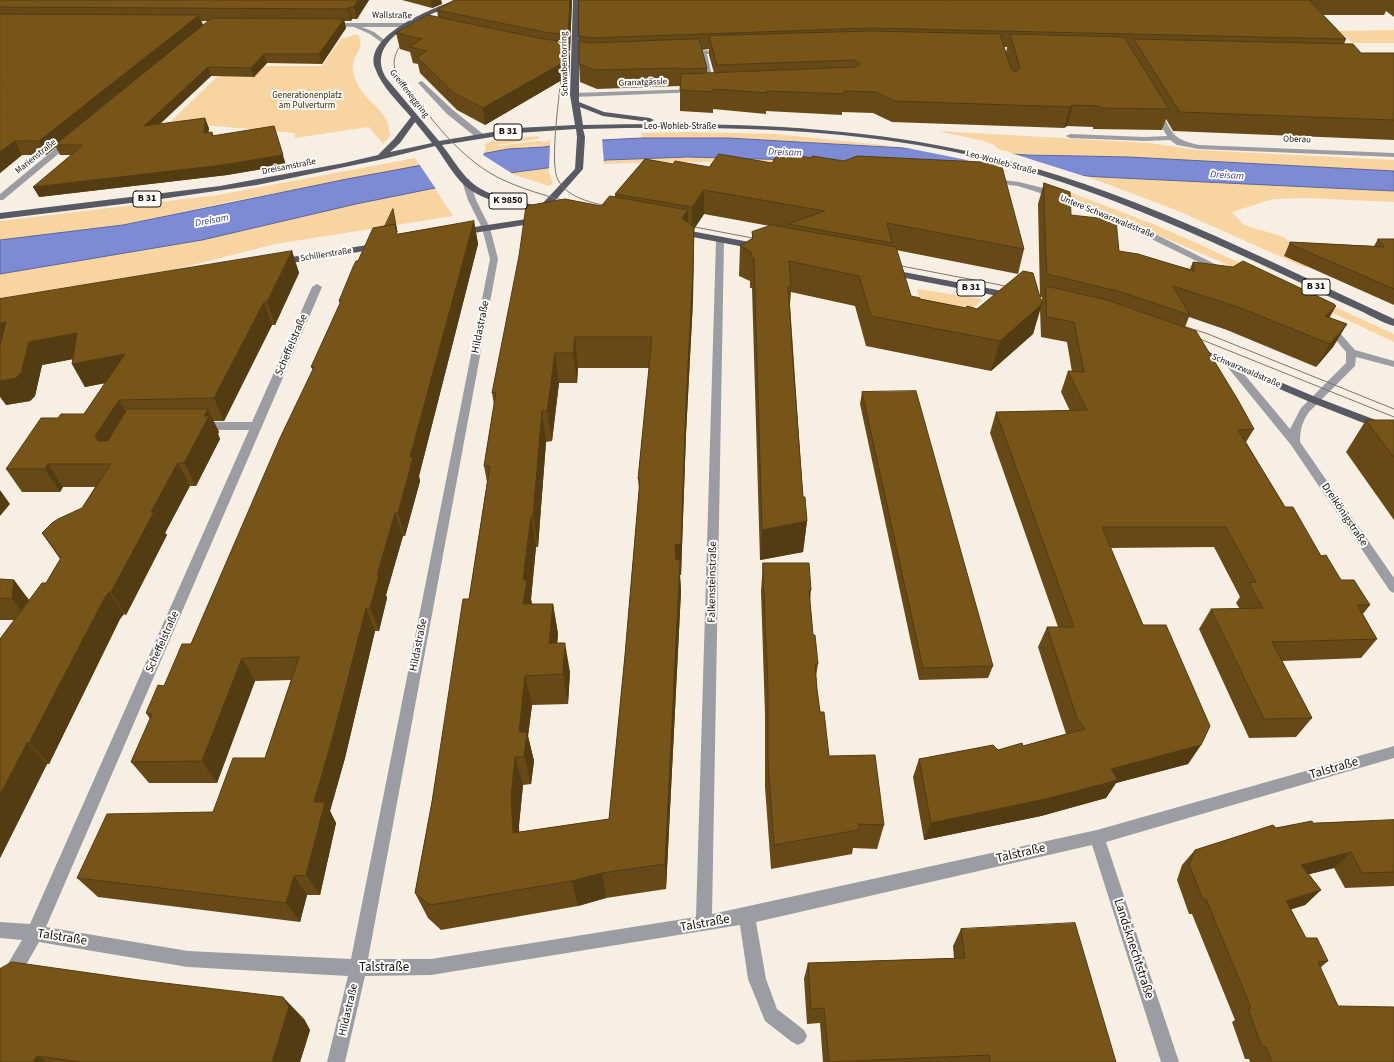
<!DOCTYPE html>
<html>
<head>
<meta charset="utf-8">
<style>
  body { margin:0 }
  canvas { display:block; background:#f7efe3 }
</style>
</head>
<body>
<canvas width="1394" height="1062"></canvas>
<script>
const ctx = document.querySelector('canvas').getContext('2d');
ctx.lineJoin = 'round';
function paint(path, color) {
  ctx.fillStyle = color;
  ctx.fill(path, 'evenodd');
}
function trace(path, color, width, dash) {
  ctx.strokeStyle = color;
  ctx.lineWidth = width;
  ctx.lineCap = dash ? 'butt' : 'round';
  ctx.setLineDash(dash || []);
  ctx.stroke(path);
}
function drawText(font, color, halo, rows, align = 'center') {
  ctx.font = font + ' "Source Sans 3",sans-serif';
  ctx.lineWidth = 4;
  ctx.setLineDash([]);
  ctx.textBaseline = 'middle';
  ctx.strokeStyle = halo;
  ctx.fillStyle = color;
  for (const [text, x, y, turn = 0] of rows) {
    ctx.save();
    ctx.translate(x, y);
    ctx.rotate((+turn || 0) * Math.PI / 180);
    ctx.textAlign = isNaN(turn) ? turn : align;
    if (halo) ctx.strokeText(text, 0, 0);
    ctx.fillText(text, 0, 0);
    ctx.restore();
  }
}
paint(new Path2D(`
  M1394,30v13h-41l-15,-12z
  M357,34c11,14 -6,20 -4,35 3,26 22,31 34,52 2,4 2,10 3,15l-7,8 -14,-17 -74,11 -1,-5 -124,-11 47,-45 5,-1 32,1 10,-11h58l19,-27z
  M938,131l211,12 49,7 196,10v11l-265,-14 -113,-3 -18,-5 -4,-4 -10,-4z
  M690,132l86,2 126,13 -174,-9h-86l-1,-5z
  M538,136l1,2 -2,1 -39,6v1l38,-5 10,1 4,-3v7l-25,1 -42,6 3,-5 -2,-4 10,-3z
  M666,157l202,5 132,7 9,3c-135,-7 -270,-14 -405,-8l-2,-3z
  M415,158l5,8 -192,36 -105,23 -123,15v-19l218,-26z
  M549,168v4l4,11 -4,3 -40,-13z
  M1083,175l311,16v11l-88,-4 -33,1 -41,13 12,13 40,12 18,18 6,11 -2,2 -130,-58z
  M434,187l19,29 -178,28 -102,26 -173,29v-25l51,-8z
  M1056,187l97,37 37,16 204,94v8l-138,-65 -205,-88z
  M917,289l66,10 -27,25 -32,-8z`), '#f8d4a0');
const water = new Path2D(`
  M642,138h86l300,17 101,2 265,14v20l-294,-14 -128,-10 -104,-5 -181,-5 -80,3 -98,13 -153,31 -154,36 -202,34v-34l123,-15 224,-46 161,-30 35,-2 59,-7z`);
paint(water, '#7c8bd3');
trace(water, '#5d6698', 1);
paint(new Path2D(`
  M602,138l2,25 -55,7 1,-26z
  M877,144l131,8 82,26 -83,-7 -45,-12 -65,-13z
  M485,151l-2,4 30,19 -77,15 -17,-25z`), '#f7efe3');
paint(new Path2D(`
  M329,23h90l3,2 -3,2h-57l12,5 13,10 1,1 -3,2 -15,-11 -16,-7 -27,-1v-2z
  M725,50l3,2 -1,1 -20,1 8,35 -5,1 -10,-35h-12l-3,-2 3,-2z
  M421,81l2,1 30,28 30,24v4h-6l-30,-24 -28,-30 -1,-1z
  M697,89l2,1v2l-125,5 -4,-2 4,-2z
  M1153,109h6c15,24 10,29 40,36l195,8v4l-195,-8 -22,-4 -7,-5 -25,1 -75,-3 -4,-2 4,-2 75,3 22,-1 -15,-25z
  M68,138h6l1,2 -72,60h-3v-6z
  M988,178l31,4 24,6 98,39 88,44 -5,3 -3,-1 -86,-42 -98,-39 -19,-6 -30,-4z
  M463,179h6l1,2 6,19 14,28 8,31 -130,700h63l265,-42 20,-677 4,-3 4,3 -12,674 385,-84 297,-84v12l-288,84 73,220h-18l-69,-217 -336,77 10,57 11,30 27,21 3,6 -3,6 -6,3 -6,-3 -27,-21 -17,-42 -8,-54 -309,50 -66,1 -20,86h-18l21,-86 -160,-9 -149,-25 -33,58 -6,3v-26l22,-37 -22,-2v-16l30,2 219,-494h-49l-4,-1 -1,-3 1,-3 4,-1h52l60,-135 5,-3 5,3 -276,640 142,24 163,8 139,-700 -8,-31 -14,-28 -6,-19z
  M1329,323l3,1 23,26 39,11v6l-38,-10 -1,9 -46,46c-7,10 -9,18 -9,30l94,136v15l-4,-2 -99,-146 -66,-81 1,-2h8l56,67 11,-21 45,-45v-11l-22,-26z`), '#9b9da2');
paint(new Path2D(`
  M455,0h8c-6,5 -15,7 -22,10 -28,12 -77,33 -54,69l52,62 78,-13 58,-3 -5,-30 3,-95h6v102l25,10 46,6 4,2 -4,2 -47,-6 -23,-9 3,18c131,-3 264,-1 393,28 146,32 284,104 418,166v7c-11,-3 -21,-9 -31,-14 -21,-9 -41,-19 -62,-29 -61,-29 -123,-57 -187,-82 -44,-17 -90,-32 -137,-44 -128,-30 -263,-31 -394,-28l2,8 -2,32 -37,42 -8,5 -4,-3 2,-3c-26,-5 -56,-8 -75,-28 -10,-11 -17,-24 -26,-36l-56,14 -122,25 -110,16 -147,18v-6l220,-27 124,-23 34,-8 16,-16 17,-22c-12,-14 -30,-31 -36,-49 -12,-33 57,-59 80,-68zM415,122l17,21 -42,9 10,-9zM576,129l1,8 -2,32 -35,37c-26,-6 -55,-8 -74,-29 -9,-10 -16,-22 -24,-32l75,-12z
  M540,217l4,3 -1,2 -82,13 -4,-3 4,-3z
  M680,229l80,15 4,3 -4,3 -83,-16 -1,-2z
  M380,243l3,1 1,2 -1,2 -104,17 -4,-3 4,-3z
  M888,269l125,24 5,3 -5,3 -128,-25 -2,-2z
  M1197,347l121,51 76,29v8l-84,-33 -117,-50 -1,-2z`), '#575963');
trace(new Path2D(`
  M406,38c-9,11 -15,21 -10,35 29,37 58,81 101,104 24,12 50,19 75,26
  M562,70c-2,21 -13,94 -4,110 11,19 35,23 54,27
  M684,225l79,15
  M891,264l125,24
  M1174,323l34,11 186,75
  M1190,335l204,82`), '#7a756d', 1);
paint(new Path2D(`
  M0,0h369l-12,19h-5l-1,2h-7l2,7 -24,36 -55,-1 -13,14 -43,-1 -51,48 49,4 -1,5 4,-1 2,4 72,29 -59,10 -188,22 32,-42h-11l-4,-8 -10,8h-24l-22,18zM201,21h9l-7,5z
  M402,0h39l1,4 -10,4z
  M455,0h117l-2,51h-1l1,7 -1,20 -2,-1 -82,48 -28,-15 -37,-37 -2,-9 -5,-1 -3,-11 -10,-3 -4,-16 42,-16 -1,-7z
  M1023,0h371v17l-8,-6 -2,4h-61l23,24 -2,5 17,9h33v87l-221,-9 -7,-12 -4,11 -69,-1v-2l-26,-1 -3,2 -172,-6 -19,-9 -31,-1v3l-76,-4v3l-53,-5v4l-33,-2v-25l-83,3 -17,-7 -1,-18v-28zM1004,47h3l-1,6zM709,49v6l5,18h-7v-5l-5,-18z
  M645,159l379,90 -6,25 -122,-24 15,46 9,3 46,9 11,1 64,-7 1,-5h-2l-2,-93 6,-21 27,32 48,36 71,18 3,-7 137,56 17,6 -14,23 -17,20 -89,-37 -38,-13 -4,10 69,102 -8,13 39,65 36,49 20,24 29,25 -7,9 14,25 -16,19 -79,3 30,57 -16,19 -47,1 -50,-109 12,-20h29l-4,-6 4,-6 -26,-50 -104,1 33,77 58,120 -13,19 -72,19 -10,15 -65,18 -117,24 -11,-63 6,-18 79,-9 25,-4 43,-12 -28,-87 9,-20h11l-68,-194 6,-21 74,-1 -9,-19 7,-21 4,1 -5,-30 -26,-5 -1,-28 -7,25 -42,37 -125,-25 -11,-40 -64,-14 -1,12 13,193 4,24 -4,31 -43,8 -8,-272h-2v-7l-11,-5 1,-30 12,-7v-7l18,-6 -66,-12 -10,15 -1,71 -7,134 -5,141h-1l1,16 -15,298 -60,9 -28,8 -137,24 -13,-12 -13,-25 54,-294 18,-117 -3,-16 10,-62 -2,-11 109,-187 14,-9v-3zM578,368h71l-11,111 1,10 -14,166 -16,164 -90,13v-7l4,-40 8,-1 3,-23 -6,-25 4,-31 36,-1 2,-32 -13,-29 1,-9 -5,-30h-21l-1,-5 5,-52h2l8,-105 6,-1 7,-58h18z
  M474,221l4,23 -59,232 1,5 -15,55h-2l-17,59 1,3 -8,33h-4l-30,127 -15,53 6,12 -16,72h-13l-7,27 -202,-25 -21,-19 136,-66 52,-54 26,-78 -36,1 -38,102h-68l-18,-21 19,-43 -4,-6 45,-69 122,-274 -2,-3 29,-63 -1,-3 19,-40 40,-27z
  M1378,239h16v66l-110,-49 6,-14 84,4z
  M292,251l7,22 -24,52h-3l-48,96h-11l6,11 -1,2 2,5 -24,47h-6l-2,3 -23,44 2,2 -41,80 -2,-1 -4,5 -71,145h-2l-47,94v-219l14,-19h-14v-41l14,1 15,20 17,-17 14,-24 -18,-26 40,-25 13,-21h-32l-3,5h-38l-16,-23 52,-51 26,-4 21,-31 -20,4 -13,-23 1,-5 -31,6 -7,31 -5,5 -24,4 -6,-106z
  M862,392l131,274 -5,12 -69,2 -59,-276z
  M1366,420h28v100l-48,-68z
  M763,563l48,27 -1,11 3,34 5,29 -2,12 1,13 3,23 9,44 55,69 -7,24 -24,-1 -1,6 -81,15 -6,-82v-72l-4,-124z
  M1394,820v66l-49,2 -11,-20 -25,6 12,16 -16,15 -14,4 15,29 22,23 -8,7 18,38 56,56h-144l-1,-3h-4l-13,-37 3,-2 -43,-106h-3l-12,-34 5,-15 13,-15 81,-22 37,-5z
  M961,929l155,133h-293l-3,-39 -13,1 -3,-45 4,-16 146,-5 -1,-12z
  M0,969l304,50 6,11 -10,32h-300z`), '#664916');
paint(new Path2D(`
  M358,0h11l-12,19 -3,-12z
  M431,0h10l1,4 -10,4z
  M570,0h2l-2,51 -2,-16z
  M349,7l3,12 -1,2 -3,-12z
  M199,15l5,12 -149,118 1,2 -10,8 -7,-14z
  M344,19l2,9 -24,36 -3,-10z
  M568,42l2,16 -1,20 -1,-16z
  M264,54l3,9 -13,14 -3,-9z
  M566,61l1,16 -82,48 -2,-17z
  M208,67l3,9 -63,59 -4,-9z
  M1073,105l-6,21 -3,2 6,-21z
  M205,118l4,10 -2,15 -3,-10z
  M274,126l12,39 -59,10 -188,22 -6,-10z
  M15,141l7,14 -22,18v-21z
  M704,190v24l-10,15 -1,71 -7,134 -5,141h-1l1,16 -15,298 -1,-25 11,-288 -1,-31 17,-313v-25z
  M688,210v29l-6,-21z
  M474,221l4,23 -59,232 1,5 -15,55 -7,-23 12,-56z
  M292,251l7,22 -24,52 -8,-23z
  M264,302l8,23 -48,96 -10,-23z
  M1042,304l-9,30 -42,37 9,-30z
  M1336,306l-13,23 2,-13z
  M6,322l-6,26v-25z
  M1347,324l-14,23 -17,20 14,-23z
  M77,333l12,23 -47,9 -7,31 -5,5 -24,4 -6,-8v-16l29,-39z
  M575,337l3,31 -1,15 -4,-30z
  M555,353l4,30 -7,58 -5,-30z
  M125,354l12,23 -52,10 -13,-23z
  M119,400l13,23 -23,36 -14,-23z
  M208,409l11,23 -1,2 2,5 -24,47 -12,-23 20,-47z
  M542,411l4,31 -8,105 -5,-31z
  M178,463l12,23 -25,47 2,2 -41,80 -15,-23 40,-80 25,-46z
  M48,464l15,23 -3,5 -15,-23z
  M0,490l10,14 -10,12z
  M395,513l8,23 -17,59 1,3 -8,33 -9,-23 7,-33z
  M531,516l5,31 -5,52 2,11 -10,-6v-24z
  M807,521l-4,31 -43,8 2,-30z
  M14,580l17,23 -1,18 -18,-22z
  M109,592l15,22 -4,5 -71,145 -20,-21 76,-146z
  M553,604l5,30 -3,39 -6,-30z
  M366,608l9,23 -30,127 -15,53 6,12 -16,72 -14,-20 8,-73z
  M565,643l5,29 -2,32 -5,-30z
  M242,658l13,23 -38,102 -15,-22z
  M525,676l7,29 -4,31 6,25 -3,23 -12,-52z
  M27,743l20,21 -47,94v-63z
  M1201,745l-13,19 -72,19 -10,15 -65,18 -117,24 7,-17 180,-54z
  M515,757l8,28 -4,40 1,34 -7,-26 -2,-36z
  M1351,852l-17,16 -48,12 15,-15z
  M602,873l4,25 -28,8 -6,-25z
  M294,876l13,19 -7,27 -14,-19z
  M1321,890l-16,15 -34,11 15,-15z
  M283,997l21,22 6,11 -10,32h-28z
  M37,1056l10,6h-14z`), '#533c12');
const building = new Path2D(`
  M0,0h358l-4,7h-5l-1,2 -348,-2z
  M455,0h115l-2,35 -24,-3 -107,-22z
  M579,0h733h-3l37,39 -476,-11 -279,10 -12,-2z
  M0,14l199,1 -160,126h-24l-15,11z
  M428,15l115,24 25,3v20l-2,-1 -83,47 -29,-15 -37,-36 10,-6 -18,-4 13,-8 -26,-6z
  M212,18l132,1 -25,35h-55l-13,14 -43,-1 -64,59 61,-8 -1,15 8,-1v4l62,-10 9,29 -60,10 -190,22 50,-42h-28z
  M870,31l130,3 11,35 4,3 5,-4 -10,-34 114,3 45,72 -69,-1 -1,-2 -26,-1 -3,2 -175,-6 -19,-9 -32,-1v3l-78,-3 1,2 -54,-4 1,3 -34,-2 1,-16 174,-7 5,-3 -5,-4 -138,5 -8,-29z
  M699,39l8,29 -25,1v-1l-87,2 -16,-6v-23l12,2z
  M1134,39l219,5 8,9h33v67l-214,-8z
  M719,154l53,9 5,-8 16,3 2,-3 16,3 1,-2 32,5 13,-5 144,7 23,86 -137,-26 5,20 -104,-19 37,-13 -121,-21 -12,17 -77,-13 30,-35 28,5 2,-3 34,6z
  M1044,183l26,9 1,23 45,5 3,31 19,3 56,17 -1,-9 40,5 10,-6 91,43 2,2 -11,10 22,8 -17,20 -92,-37 -65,-21 17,29 -69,-23 -74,-18 -1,-17 1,-1h-1z
  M610,196l78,14 -6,8 12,9 -1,43 -7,133 -5,141 -6,1 1,15h4l-15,304 -63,9 -30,8 -142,24 -15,-12 17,-91 31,-203h6l21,-133h-6l12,-74 -4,1 27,-137 7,-50 39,-7 36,7zM575,337h77l-14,142h2l-15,176 -16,164 -96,14 -2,-36 4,-40h9l3,-25h-8l6,-56 38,-2 2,-31h-16l4,-39h-30l4,-24h-4l8,-64h2l9,-105h5l8,-58h18z
  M393,209l4,23 -2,-8 -10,2z
  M474,221l-64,236h3l-7,27 -8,29h-3l-18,62h2l-9,33h-4l-33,128 -19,66h11l-19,73 -12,1 -8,27 -209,-25 30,-64 106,-2 20,-54h32l34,-101 -57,1 -40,103 -71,1 21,-48 -6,-1 12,-28 6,1 18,-42h9l89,-206 34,-71h-3l30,-66h-2l14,-34 3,-6h2l15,-33 22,-4 2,10z
  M772,225l124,22 15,49 9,2v1l46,9 1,-2 10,3 46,-38 10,2 9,31 -42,37 -129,-25 -12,-40 -70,-15 2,26h-3l6,90 9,120h2l2,24 -45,9 -8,-272h-2l-1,-6 -11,-6 13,-8 -1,-6z
  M1378,239h16v50l-104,-45v-2l94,5z
  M292,251l-25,51h-3l-50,96 -95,2 -24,36 3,5h10l19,-32h81l-4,7h5l-25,47h-6l-2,3 -25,46h3l-43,80h-2l-4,5 -76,146h-2l-27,52v-156l42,-56h4l15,-25 -19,-25 10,-10 6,-4 24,-11 29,-44h-63l-3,5h-39l35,-51h17l3,-4h23l41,-60 -53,10 5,-31 -48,9 -8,31 -5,5 -16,3v-36l6,-23 -6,1v-24z
  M1046,286l61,14 89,31 42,69 16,29 -16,1 47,77h8l28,49 5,-1 15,25h13l16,25h-13l20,34 -105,3 40,76 -48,1 -53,-110 52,-1 -14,-25 7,-1 -30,-55h-124l41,98h23l44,101 -9,19 -90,24 7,11 -68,18 -119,25 -12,-64 74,-14 5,5 24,-7 1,3 62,-17 -8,-11 -30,-91h27l-78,-215 91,-2 -19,-39 16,1 -10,-50 -27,-5z
  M916,391l77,275 -70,2 -61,-276z
  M1366,420h28v37z
  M763,563h46l2,27h-2l4,45h2l3,29h-3l2,25 3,23h4l5,44 46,-1 9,70 -25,-1 -1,6 -84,15 -6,-84v-73z
  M0,579l14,1 -2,19 -12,-1z
  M1394,820v52l-32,1 -11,-21 -50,13 20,25 -35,11 20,37h11l11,23 -10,1 20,44 56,1v55h-122l-6,-15h-4l-14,-38 3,-1 -45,-109h-3l-14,-34 6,-15 78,-25 3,3 36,-7 1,2z
  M1075,923l41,139h-126l-1,-7 -160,7 -5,-54 -13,1 -3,-46 157,-5 -4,-29z
  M12,962l127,18 144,17 6,10 -17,55h-190l-45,-6 -4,6h-33v-93z`);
paint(building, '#775519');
trace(building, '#533c12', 1);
drawText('9px', '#14110d', '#fffdfb', [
  ["Wallstraße",392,16,1],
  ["Schwabentorring",565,64,-91],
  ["Granatgässle",643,83,-2],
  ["Greiffeneggring",409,94,52],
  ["Leo-Wohleb-Straße",680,127],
  ["Oberau",1297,140,2],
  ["Marienstraße",36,157,-39],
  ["Leo-Wohleb-Straße",1001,163,15],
  ["Dreisamstraße",289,167,-11],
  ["Untere Schwarzwaldstraße",1107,217,22],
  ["Schillerstraße",326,255,-9],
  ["Schwarzwaldstraße",1246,371,23]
]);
drawText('9px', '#3b2705', '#fffdfb', [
  ["Generationenplatz",307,96],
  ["am Pulverturm",307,106]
]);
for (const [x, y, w] of [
  [508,132,28],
  [147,199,28],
  [508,201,38],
  [1316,287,28],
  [971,288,28]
]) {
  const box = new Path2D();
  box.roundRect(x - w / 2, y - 8, w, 16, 3);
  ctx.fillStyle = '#fffdfb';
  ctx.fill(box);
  trace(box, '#14110d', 1);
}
drawText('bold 10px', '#14110d', null, [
  ["B 31",508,132],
  ["B 31",147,199],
  ["K 9850",508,201],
  ["B 31",1316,287],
  ["B 31",971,288]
]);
drawText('italic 10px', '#364095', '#fffdfb', [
  ["Dreisam",785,153,2],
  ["Dreisam",1227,176,3],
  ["Dreisam",212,221,-11]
]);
drawText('11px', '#14110d', '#fffdfb', [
  ["Hildastraße",481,327,-79],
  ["Scheffelstraße",292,345,-67],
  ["Dreikönigstraße",1344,515,56],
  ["Falkensteinstraße",713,582,-89],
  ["Scheffelstraße",163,642,-66],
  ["Hildastraße",419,645,-79],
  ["Hildastraße",349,1010,-77]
]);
drawText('13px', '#14110d', '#fffdfb', [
  ["Talstraße",1334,769,-16],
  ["Talstraße",1021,854,-13],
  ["Talstraße",705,924,-10],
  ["Talstraße",62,938,9],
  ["Landsknechtstraße",1133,949,72],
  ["Talstraße",384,968]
]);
</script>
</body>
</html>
